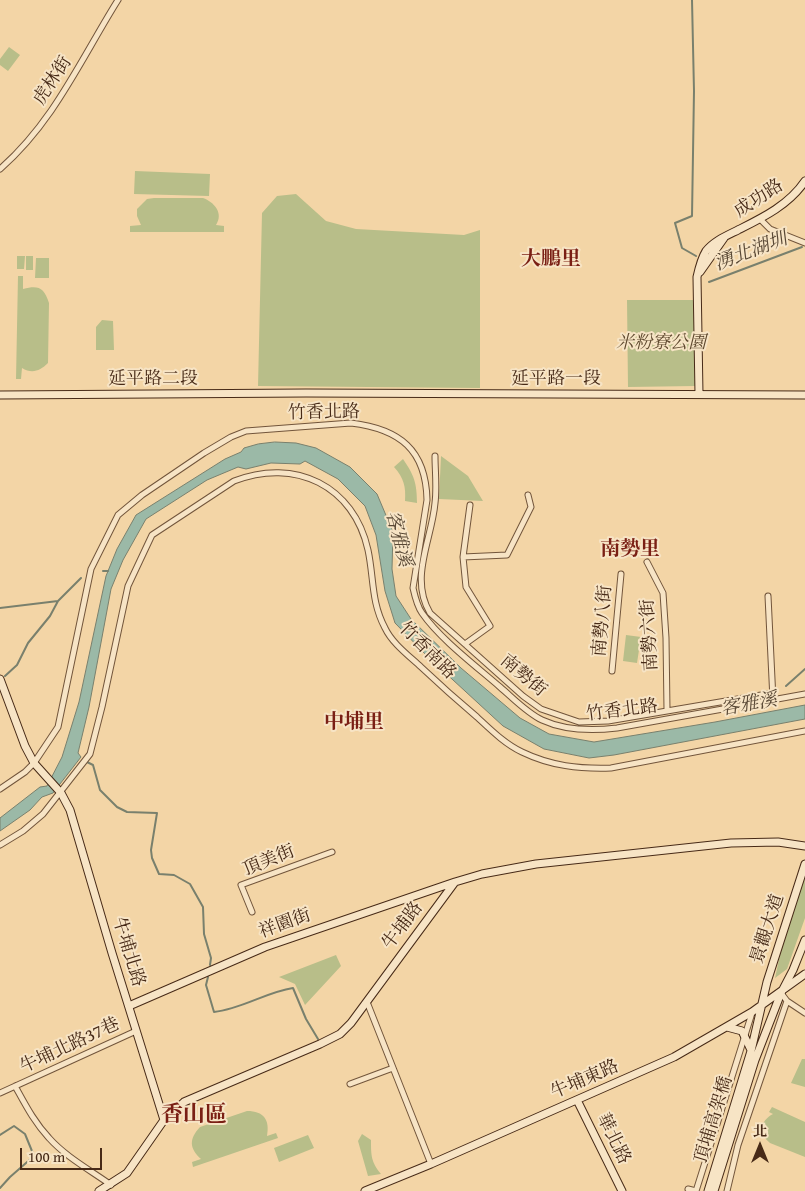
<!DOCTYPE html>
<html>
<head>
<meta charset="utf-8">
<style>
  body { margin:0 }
  #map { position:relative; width:805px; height:1191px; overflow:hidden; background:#f3d5a6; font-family:"Gentium Book Plus","Noto Serif TC",serif }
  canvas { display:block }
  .north { position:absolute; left:735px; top:1121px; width:50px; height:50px; -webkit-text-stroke:4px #f7e4c5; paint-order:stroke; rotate:0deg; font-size:14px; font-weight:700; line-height:20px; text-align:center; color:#472a17 }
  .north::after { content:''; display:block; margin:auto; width:18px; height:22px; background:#472a17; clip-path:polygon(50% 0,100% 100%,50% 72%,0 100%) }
  .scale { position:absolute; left:20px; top:1148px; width:82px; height:22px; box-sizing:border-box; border:2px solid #472a17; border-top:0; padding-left:6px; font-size:15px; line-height:18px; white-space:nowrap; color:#472a17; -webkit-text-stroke:4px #f7e4c5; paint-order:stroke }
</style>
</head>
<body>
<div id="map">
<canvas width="805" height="1191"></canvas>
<div class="north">北</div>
<div class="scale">100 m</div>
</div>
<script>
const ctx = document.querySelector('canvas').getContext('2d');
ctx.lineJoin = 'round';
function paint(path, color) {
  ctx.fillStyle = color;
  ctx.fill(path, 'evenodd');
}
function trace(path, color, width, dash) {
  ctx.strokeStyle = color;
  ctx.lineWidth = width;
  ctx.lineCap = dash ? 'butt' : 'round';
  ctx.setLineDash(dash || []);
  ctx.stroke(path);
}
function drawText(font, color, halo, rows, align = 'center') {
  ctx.font = font + ' "Gentium Book Plus","Noto Serif TC",serif';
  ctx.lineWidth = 4;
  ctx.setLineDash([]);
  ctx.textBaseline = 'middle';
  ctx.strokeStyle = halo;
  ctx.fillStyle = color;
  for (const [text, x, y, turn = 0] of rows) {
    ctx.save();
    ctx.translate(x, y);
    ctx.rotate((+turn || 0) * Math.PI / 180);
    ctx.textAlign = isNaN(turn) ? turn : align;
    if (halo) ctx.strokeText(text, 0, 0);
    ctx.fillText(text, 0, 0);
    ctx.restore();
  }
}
paint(new Path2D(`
  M9,47l11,8 -12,16 -8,-6v-6z
  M135,171l75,3 -1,22 -75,-2z
  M296,194l30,27 30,8 108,6 16,-5v158l-222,-2 4,-173 15,-17z
  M154,198h49c11,4 21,15 13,27l8,1v6h-94v-6l11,-1 -4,-9v-7l10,-10z
  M17,256h8l-1,13h-7z
  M26,256h7v14h-7z
  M36,258h13v20h-14z
  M18,276h5v13c15,-4 21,-2 26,14l-1,60c-8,8 -16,11 -26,5l-1,11h-5z
  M627,300h67l1,86 -67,1z
  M102,320l11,1 1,29h-18v-23z
  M441,456l27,20 15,25 -44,-2z
  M403,459c11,16 14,24 14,44l-12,-2c1,-14 -1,-23 -11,-34z
  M626,635l15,2 -4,26 -14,-2z
  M805,877v41l-18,51 -12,9 6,-28z
  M336,955l5,11 -36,39 -10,-21 -16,-7z
  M802,1059h3v28l-14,-4z
  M772,1107l33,15v35l-35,-14c-12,-10 -10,-22 3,-29l-4,-2z
  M247,1111c17,0 23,9 20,25l9,-3 2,5 -85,29 -1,-5 9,-3c-12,-11 -12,-20 -1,-32z
  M362,1134l9,6c0,15 0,22 10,34l-13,2 -10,-35z
  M308,1135l6,13 -35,14 -5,-14z`), '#b8be89');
const water = new Path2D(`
  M275,442l21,1 20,5 34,19 27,27 16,38 -1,37 4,27 15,23 50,49 59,50 29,16 45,8 121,-20 90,-17v14l-191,36 -25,3 -45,-9 -41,-23 -75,-69 -33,-34 -10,-32 -9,-56 -11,-29 -27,-27 -33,-18 -5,3 -29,-1 -25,6 -8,-2 -31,13 -61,39 -23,41 -12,29 -22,118 -11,46 3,4 -28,36 -11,4 -12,13 -30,21v-13l40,-31 7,-1 15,-29 17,-55 27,-126 11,-27 19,-34 89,-56 16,-7 3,-4 14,-4z`);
paint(water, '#9bb9a7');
trace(water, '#79806d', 1);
trace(new Path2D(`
  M692,0l2,91 -2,125 -17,7 7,25 14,8
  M709,282l93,-35
  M103,571h5
  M0,608l58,-7 23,-23
  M5,676l12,-11 11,-22 22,-27 8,-15
  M786,686l19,-17
  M87,762l6,3 7,25 17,17 10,5 30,1 -6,37 1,8 7,16 15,1 16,9 13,23 1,27 7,24 -1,7
  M208,977l-2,8 8,27c28,-3 52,-20 79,-24l13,31 12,20
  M0,1135l14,-9 11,8 9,22 -24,21 -10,11`), '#79806d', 2);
const street = new Path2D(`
  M0,169c54,-47 81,-110 118,-169
  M760,219l10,10 35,14
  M435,456c0,15 2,31 0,47 -3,36 -26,75 -5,110l93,83 18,13 38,13 29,-1 165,-28
  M463,557l44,-2 24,-48 -3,-12
  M647,562l16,31 3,45 1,72
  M465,644l25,-18 -24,-39 -3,-30 7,-52
  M612,671l9,-97
  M772,700l33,-6
  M0,789l25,-17 9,-9 24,-36 33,-158 27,-54 24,-20 62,-42 27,-16 15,-6 105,-8c49,6 75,27 76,77l-14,88c2,9 4,18 9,25 18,26 54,53 78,74 13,11 27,26 42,33 24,11 50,11 75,8l156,-28 -5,-104
  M0,845l23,-14 20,-17 47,-60 12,-47 26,-121 24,-51 82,-54c61,-24 120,5 134,69 6,28 3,52 17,78 7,15 23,27 36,39 18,17 37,34 56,50 14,13 28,27 45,35 29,14 57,17 89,16l194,-37
  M252,912l-11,-27 91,-33
  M781,993l6,8 18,12
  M367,1002l64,162
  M350,1084l43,-16
  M15,1086c10,18 19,36 34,52 17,19 41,32 62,47
  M0,1093l136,-62
  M688,1189l8,2
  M696,1191l56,-178
  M727,1191l11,-46 49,-144`);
const secondary = new Path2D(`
  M700,272l24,-34
  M699,394l-2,-117c2,-9 4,-18 9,-26 8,-10 20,-15 32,-21 24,-12 51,-25 67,-49
  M0,395l306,-2 499,2
  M0,679l25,67 9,17 27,30 9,17 42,143 52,167
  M129,1006l136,-59 190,-65
  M727,1027l15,4 9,19
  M577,1100l45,91
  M99,1191l28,-18 37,-53 20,-18 136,-58 20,-10 11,-11 104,-141 27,-8 54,-10 195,-21 47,-1 27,4
  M365,1191l66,-27 243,-107 78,-45 53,-38
  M708,1191l43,-140 16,-69 38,-118
  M714,1191l41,-131 26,-67 12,-23 12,-30`);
trace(street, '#72553b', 7);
trace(secondary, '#472a17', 9);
trace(street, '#f7e4c5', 5);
trace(secondary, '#f7e4c5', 7);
drawText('18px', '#472a17', '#f7e4c5', [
  ["虎林街",53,81,-57],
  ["成功路",759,199,-33],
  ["延平路二段",153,379],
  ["延平路一段",556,379],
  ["竹香北路",324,413,-1],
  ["南勢八街",603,621,-85],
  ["南勢六街",650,635,-93],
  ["竹香南路",427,651,45],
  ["南勢街",523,676,40],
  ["竹香北路",622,711,-7],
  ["頂美街",269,861,-22],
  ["祥園街",285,924,-20],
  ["牛埔路",403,926,-53],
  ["景觀大道",768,929,-72],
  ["牛埔北路",128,952,73],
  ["牛埔北路37巷",70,1046,-25],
  ["牛埔東路",585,1080,-23],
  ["頂埔高架橋",714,1120,-73],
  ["華北路",613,1139,64]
]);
drawText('italic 18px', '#5e482e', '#f7e4c5', [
  ["米粉寮公園",661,343]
]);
drawText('italic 19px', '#584734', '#f7e4c5', [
  ["湧北湖圳",751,252,-21],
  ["客雅溪",398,539,76],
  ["客雅溪",749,705,-10]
]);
drawText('bold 20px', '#7a1f14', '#f7e4c5', [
  ["大鵬里",551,260],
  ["南勢里",630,550],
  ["中埔里",354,723]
]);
drawText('bold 22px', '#7a1f14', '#f7e4c5', [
  ["香山區",194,1115]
]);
</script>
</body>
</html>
